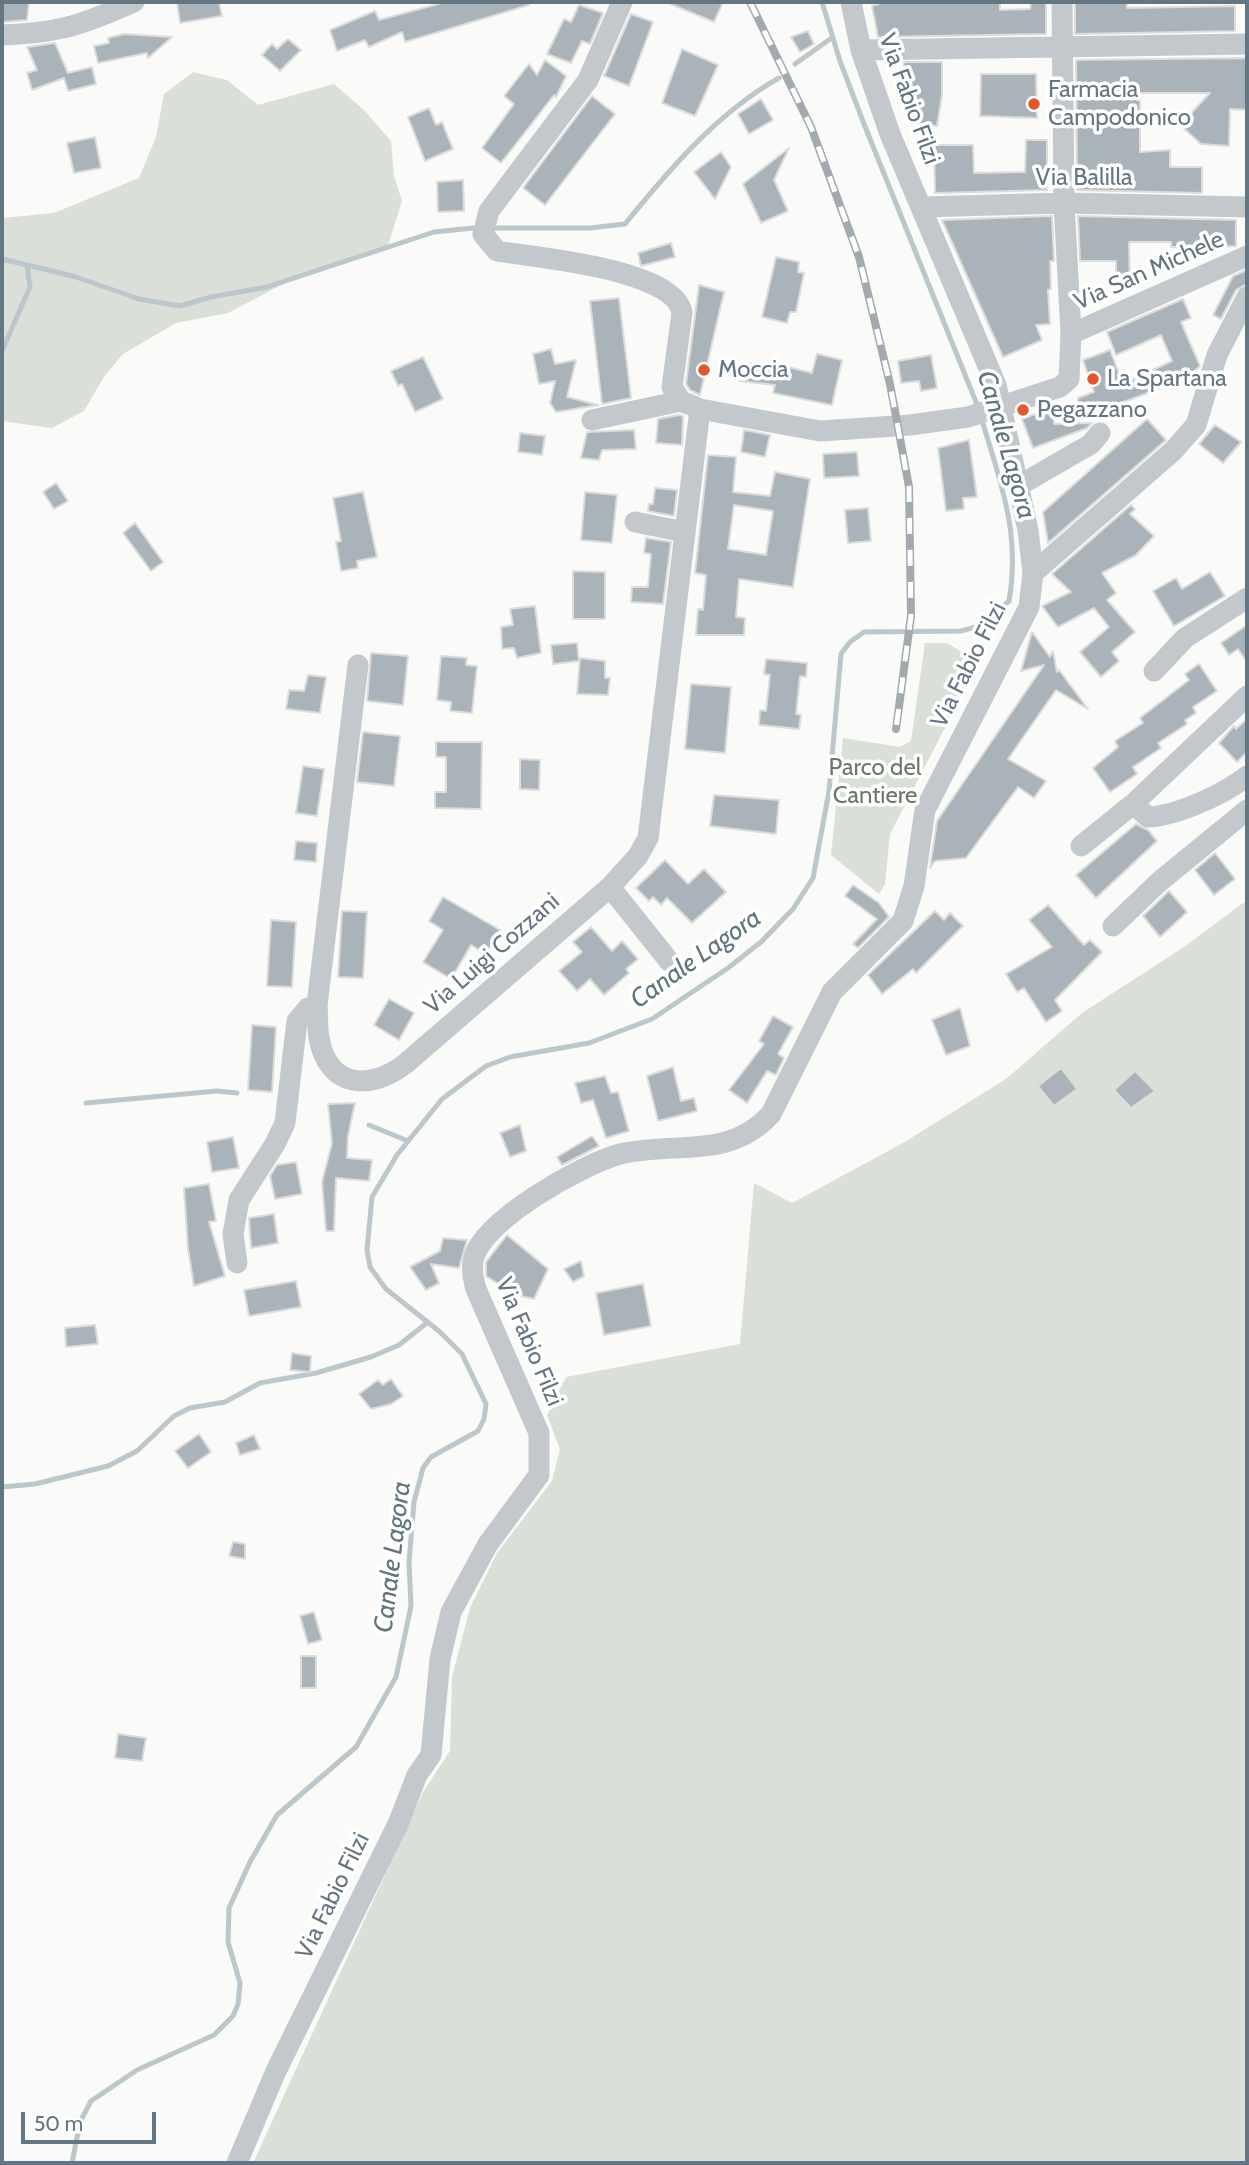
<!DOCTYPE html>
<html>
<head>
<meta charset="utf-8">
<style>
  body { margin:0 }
  #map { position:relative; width:1249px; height:2165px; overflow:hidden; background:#fafaf8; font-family:Cabin,sans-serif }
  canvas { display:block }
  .frame { position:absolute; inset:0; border:4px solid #657683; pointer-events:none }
  .scale { position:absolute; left:21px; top:2112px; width:135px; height:32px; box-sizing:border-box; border:4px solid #657683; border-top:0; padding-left:9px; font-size:21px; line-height:24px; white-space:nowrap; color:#657683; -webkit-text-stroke:5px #fff; paint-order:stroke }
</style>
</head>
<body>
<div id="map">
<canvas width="1249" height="2165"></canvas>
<div class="frame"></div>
<div class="scale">50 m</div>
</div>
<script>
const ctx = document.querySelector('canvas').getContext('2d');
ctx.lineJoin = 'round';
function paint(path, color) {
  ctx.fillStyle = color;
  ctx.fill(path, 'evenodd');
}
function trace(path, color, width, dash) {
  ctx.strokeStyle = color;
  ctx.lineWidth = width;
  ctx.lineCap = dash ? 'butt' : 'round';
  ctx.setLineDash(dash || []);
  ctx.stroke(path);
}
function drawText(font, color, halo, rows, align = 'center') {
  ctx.font = font + ' Cabin,sans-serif';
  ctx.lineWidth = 7;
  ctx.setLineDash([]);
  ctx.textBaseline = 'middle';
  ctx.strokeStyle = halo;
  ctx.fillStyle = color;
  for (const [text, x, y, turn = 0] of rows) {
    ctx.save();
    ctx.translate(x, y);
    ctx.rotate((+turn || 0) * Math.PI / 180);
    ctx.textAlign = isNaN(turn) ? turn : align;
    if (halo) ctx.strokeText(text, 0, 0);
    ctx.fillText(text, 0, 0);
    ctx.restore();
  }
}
paint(new Path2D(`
  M193,72l34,8 31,25 76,-21 30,26 27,31 3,35 8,25 -15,48 -100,33 -59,31 -52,10 -53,31 -19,23 -20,34 -32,17 -50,-7v-203l52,-5 85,-35 17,-41 8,-43z
  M925,643h22l32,19 -89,172 -5,50 -6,10 -48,-39 12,-117 57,9 11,-6z
  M1247,900v1263h-994l170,-371 27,-41 2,-74 18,-69 27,-55 55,-72 8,-32 -13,-34 19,-38 174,-33 14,-161 38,20 111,-60 103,-64 76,-66 102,-66z`), '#dadfd7');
trace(new Path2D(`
  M822,2l18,59 24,63 114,283
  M795,64l38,-27
  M493,228h97l35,-4c43,-53 93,-112 154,-146
  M2,259l71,17 66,23 41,7 31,-9 56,-10 167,-55 39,-4
  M2,351l28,-64 -3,-22
  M86,1103l131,-12 20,2
  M369,1125l39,16
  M2,1487l33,-3 73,-18 29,-15 37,-35 16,-8 35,-6 35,-19 56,-10 55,-16 28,-12 29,-23
  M72,2163l8,-41 11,-21 46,-31 77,-35 19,-19 5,-12 2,-21 -12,-41 1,-34 21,-46 27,-47 79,-68 40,-70 15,-71 -2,-44 5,-60 9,-34 8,-11 47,-26 6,-12 2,-15 -24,-50 -22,-22 -54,-43 -16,-22 -3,-17 5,-53 25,-42 45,-56 44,-33 24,-9 79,-14 63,-24 76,-51 33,-26 32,-33 20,-31 16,-87 12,-137 9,-12 14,-10 97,-1 19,-5 29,-25c12,-68 -9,-120 -28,-184`), '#bbc7cb', 5);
const building = new Path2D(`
  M3,2h26l-2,18 -25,2z
  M177,2h42l3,14 -42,7z
  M446,2h83v3l-124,37 -3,-10 -33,15 -4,-7 -28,11 -7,-21 45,-19 4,9z
  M666,2h57l-9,20z
  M884,2h116v8l30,-1 1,-7h15v32l-168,3 -6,-31z
  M1075,2h52v6l108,-2v25l-160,3z
  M579,5l24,8 -13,31 -8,-3 -11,22 -24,-9 17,-35 7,3z
  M631,14l22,8 -24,64 -25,-10z
  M808,31l6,13 -14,8 -9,-15z
  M124,34l48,3 -24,21 -1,-5 -49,10 -4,-17 15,-3 -1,-5z
  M288,39l13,11 -21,21 -18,-16 10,-11 5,5z
  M55,43l13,30 24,-6 4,17 -28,7 -4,-13 -32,12 -5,-17 10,-3 -10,-23z
  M682,49l36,16 -23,51 -33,-13z
  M1247,58v52l-17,-1 -1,37 -28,-2 -21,-19 30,-32h-70v59l30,-2v17h32v26l-125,-3 -1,-130z
  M545,60l21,16 -10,21 -2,-2 -53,68 -19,-15 32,-44 -10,-8 25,-32 8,11z
  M904,62h38v33l-5,31 -26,-3 5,-35 -13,-1z
  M981,74h55l1,44 -57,-2z
  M592,96l23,18 -70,91 -22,-17z
  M761,99l12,21 -24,14 -11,-20z
  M429,108l7,17 6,-3 11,27 -28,12 -17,-44z
  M95,137l6,31 -27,5 -7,-30z
  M1026,140h21v50l-112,3 -1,-48h39l1,28 51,-1z
  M789,148l-15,32 14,31 -27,12 -18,-39z
  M721,152l10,15 -16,32 -21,-27z
  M463,180l1,31 -26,1 -1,-30z
  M1052,216l2,45h-4l1,28 -3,1 2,34 -14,1 6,15 -39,17 -61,-137z
  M1078,216l158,4v26l-65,1v-5h-42l1,43h-14v-24h-36z
  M671,243l4,14 -34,9 -3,-13z
  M776,257l23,5 -1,10 6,1 -8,39h-6l-3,11 -25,-6z
  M1247,270v14l-11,6 -15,29 -8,-4 20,-39z
  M699,285l25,7 -24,103 -10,-5 -4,-6z
  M619,298l12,100 -29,6 -12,-103z
  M1183,299l8,19 -10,4 19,44 -15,13 -107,40v-21l16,-6 -11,-32 27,-10 13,34 49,-23 -11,-26 -45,20 -9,-23z
  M551,349l4,15 21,-4 -9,37 31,8 -42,7 -6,-9 5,-22 -16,3 -6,-30z
  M817,354l25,6 -10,45 -59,-12 2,-8 -35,-4 2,-18 38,2 32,8z
  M931,355l6,33 -16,3 -2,-10 -18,2 -3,-22z
  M423,357l20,42 -28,13 -13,-28 -4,2 -7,-15z
  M1054,407v17l38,-1 -5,5 -54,20 -11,-29z
  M679,415l4,1 -1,29 -26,-2 2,-24z
  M1147,419l19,21 -118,103 -5,-31z
  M1215,425l26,17 -18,21 -24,-19z
  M634,430l2,19 -34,1 -3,10 -18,-2 6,-26z
  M744,430l26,5 -5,22 -24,-5z
  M520,433l25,3 -3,19 -24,-3z
  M969,440l8,57 -14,1 1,11 -18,2 -8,-63z
  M857,452l2,24 -35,2 -1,-24z
  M708,455l28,2 -3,35 37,4 5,-24 35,7 -17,108 -54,-8 -3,38 9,1 -1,17h-48l2,-26 5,1 3,-35 -11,-2zM734,505l39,6 -7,44 -38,-6z
  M56,483l12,18 -14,8 -11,-17z
  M655,488l22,2 -3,26 -26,-5 1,-7h4z
  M363,492l14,65 -20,4 1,7 -17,3 -5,-29 5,-1 -8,-43z
  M585,492l32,3 -5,48 -31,-3z
  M1131,505l4,4 -5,5 24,22 -18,19 -34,18 14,20 -9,7 28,32 -23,20 7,9 -18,16 -21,-25 29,-25 -15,-19 -36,19 -16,-21 29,-14 -19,-18z
  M868,508l3,33 -23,2 -3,-33z
  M135,523l28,39 -12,9 -28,-38z
  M646,538l25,4 -8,62 -32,-2 1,-15h16l3,-33 -7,-1z
  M573,571l32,1v47h-32z
  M1210,572l15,24 -51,30 -21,-35 23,-13 6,11z
  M535,606l6,47 -24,5 -3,-10 -12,1 -1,-22 12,-2 -3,-16z
  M1247,625v37l-9,-13 -9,6 -8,-12z
  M1032,632l18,25 3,-6 4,21 2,-2 29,39 -32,-19 -48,69 38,22 -12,17 -16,-11 -52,71 -31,3 -5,7 7,-47 107,-156 -23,6z
  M577,643l2,18 -26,3 -2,-19z
  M371,653l37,3 -5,49 -36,-4z
  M441,656l26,2 -1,7 11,1 -5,47 -22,-2 1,-9 -14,-2z
  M580,658l25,3v17h5l-2,17 -31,-1z
  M766,659l41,4 -1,14 -6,-1 -4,38 5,1 -2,14 -40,-4 1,-15 6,1 4,-36 -6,-1z
  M1199,664l18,27 -24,16 3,6 -11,7 2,4 -29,19 3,5 -28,19 4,7 -27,18 -17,-24 25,-21 -3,-6 28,-18 -3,-5 49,-38 -4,-6z
  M308,675l18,2 -6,36 -34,-4 3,-19 15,1z
  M691,684l40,3 -6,66 -40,-4z
  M1247,719v33l-10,10 -18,-19 15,-17 2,3z
  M363,732l37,4 -6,50 -37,-4z
  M436,742h46l-1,67 -46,-1v-16h11v-35h-10z
  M520,759l20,1 -1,30 -19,-1z
  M303,766l21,3 -7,47 -21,-3z
  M714,795l65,5 -3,34 -66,-8z
  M1136,824l12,6 9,11 -61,57 -20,-23z
  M296,841l21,2 -1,19 -22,-2z
  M1215,853l20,26 -21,16 -19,-25z
  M665,860l23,24 16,-15 22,23 -34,31 -25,-25 -6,7 -8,-8 -4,4 -13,-13z
  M853,885l26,18 10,14 -31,31 -5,-4 24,-25 -32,-23z
  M1169,891l18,21 -27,25 -17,-21z
  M443,897l57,33 -14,24 -15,-9 -20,34 -28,-17 20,-32 -14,-9z
  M1048,905l36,40 6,-5 12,12 -47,48 7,11 -16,11 -22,-34 -7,4 -11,-18 46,-27 -23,-27z
  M342,911l25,1 -4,66 -25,-1z
  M935,911l9,9 6,-7 13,13 -47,47 -3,-4 -31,25 -14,-19z
  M271,920l25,2 -4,65 -25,-1z
  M591,927l21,24 10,-10 16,18 -12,10 3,4 -25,22 -14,-16 -13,12 -18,-20 23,-19 -9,-10z
  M389,999l25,14 -15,27 -25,-15z
  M960,1008l10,38 -24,9 -14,-35z
  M773,1016l20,11 -15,27 6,4 -8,17 -9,-4 -20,32 -18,-13 35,-46 -5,-3z
  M252,1025l24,2 -4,65 -24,-2z
  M673,1067l8,34 13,-3 3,13 -39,10 -11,-45z
  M1061,1068l16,21 -23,17 -16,-20z
  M1135,1071l20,20 -24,17 -17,-18z
  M605,1076l6,17 7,-1 11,39 -23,7 -13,-38 -12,3 -6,-20z
  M355,1103l-7,33 -1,22 25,2 -3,21 -33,-3 -2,53h-8l-4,-49 10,-39 -4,-39z
  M520,1125l6,26 -16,6 -10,-24z
  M592,1136l7,10 -37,19 -5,-8z
  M233,1137l6,31 -27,4 -5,-30z
  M296,1162l6,32 -27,5 -5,-23 7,-11z
  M209,1184l7,37 -7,1 16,54 -31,10 -6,-37 -4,-61z
  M274,1214l4,29 -27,5 -2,-30z
  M507,1235l41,34 -14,30 -18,-4 -30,-19v-14z
  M443,1238l24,2 -8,28 -28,-4 8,19 -13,7 -16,-23 30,-16z
  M581,1261l3,15 -11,6 -9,-13z
  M296,1281l5,26 -52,9 -5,-26z
  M643,1284l8,42 -47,9 -8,-42z
  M95,1325l3,19 -32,3 -1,-19z
  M292,1353l19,3 -1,16 -20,-2z
  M391,1379l12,17 -12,8 -20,5 -12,-15 19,-14 5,5z
  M199,1434l12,18 -23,16 -13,-17z
  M254,1435l6,14 -20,6 -4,-12z
  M233,1542l12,2v15l-16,-3z
  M314,1612l8,28 -14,4 -8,-28z
  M301,1656h15v32h-15z
  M118,1734l28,4 -4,23 -27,-3z`);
paint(building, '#aab3b9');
trace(building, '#dcdcda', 2);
trace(new Path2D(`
  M622,2l-34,78 -99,131 -6,23 14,17c40,7 179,18 185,62l-10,74 9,14 19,8 120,22 90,-6 58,-8 92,-30 9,-8 2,-45 -7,-131 -2,-201
  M2,35c57,-2 80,-10 132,-33
  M861,50l386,-6
  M921,207l143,-4 183,4
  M1071,334l176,-78
  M592,420l89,-19
  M1020,485l71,-41 9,-11
  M635,522l50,10
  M1033,573l140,-122 23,-26 21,-70 30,-58
  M358,665l-41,340c1,11 0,23 2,33 9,50 51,53 86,26l205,-177 28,-31 10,-18 52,-429
  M1154,671l31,-33 62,-40
  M1133,804l15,13c29,-1 76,-23 99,-41
  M1081,846l52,-42 114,-108
  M610,887l59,74
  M1113,926l46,-44 88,-72
  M237,1263l-4,-29 6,-34 36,-56 10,-21 12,-102 11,-13 9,-3
  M237,2163l39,-92 122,-247 19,-49 14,-20 9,-96 11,-47 37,-68 51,-69v-42l-63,-144c-3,-10 -5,-22 -2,-32 11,-38 109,-93 146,-103 55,-13 110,6 151,-40l61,-122 71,-71 11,-35 11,-76 104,-203 4,-34 -5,-43 -32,-145 -106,-251 -29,-84 -10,-48`), '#c3c8cc', 21);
const rail = new Path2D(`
  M750,2l61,125 48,130 31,127 19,103 2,129 -15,113`);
trace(rail, '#a2aab0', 8);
trace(rail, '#fff', 5, [16]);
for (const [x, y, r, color] of [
  [1034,104,7,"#e4572e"],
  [704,370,7,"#e4572e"],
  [1093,379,7,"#e4572e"],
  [1023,410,7,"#e4572e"]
]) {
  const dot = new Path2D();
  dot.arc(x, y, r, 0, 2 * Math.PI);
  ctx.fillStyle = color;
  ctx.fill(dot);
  trace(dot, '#fff', 2.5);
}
drawText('24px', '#657683', '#fff', [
  ["Farmacia",1048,90],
  ["Campodonico",1048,118],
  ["Moccia",718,370],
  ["La Spartana",1107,379],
  ["Pegazzano",1037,410]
], 'left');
drawText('24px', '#657683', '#fff', [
  ["Via Fabio Filzi",909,99,70],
  ["Via Balilla",1084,178],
  ["Via San Michele",1149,271,-24],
  ["Via Fabio Filzi",969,665,-63],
  ["Via Luigi Cozzani",492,954,-41],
  ["Via Fabio Filzi",529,1342,67],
  ["Via Fabio Filzi",333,1896,-64]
]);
drawText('24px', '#687a64', '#fff', [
  ["Parco del",875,768],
  ["Cantiere",875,796]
]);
drawText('italic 26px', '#60757c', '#fff', [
  ["Canale Lagora",1006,445,74],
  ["Canale Lagora",696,959,-35],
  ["Canale Lagora",393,1557,-83]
]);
</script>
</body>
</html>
